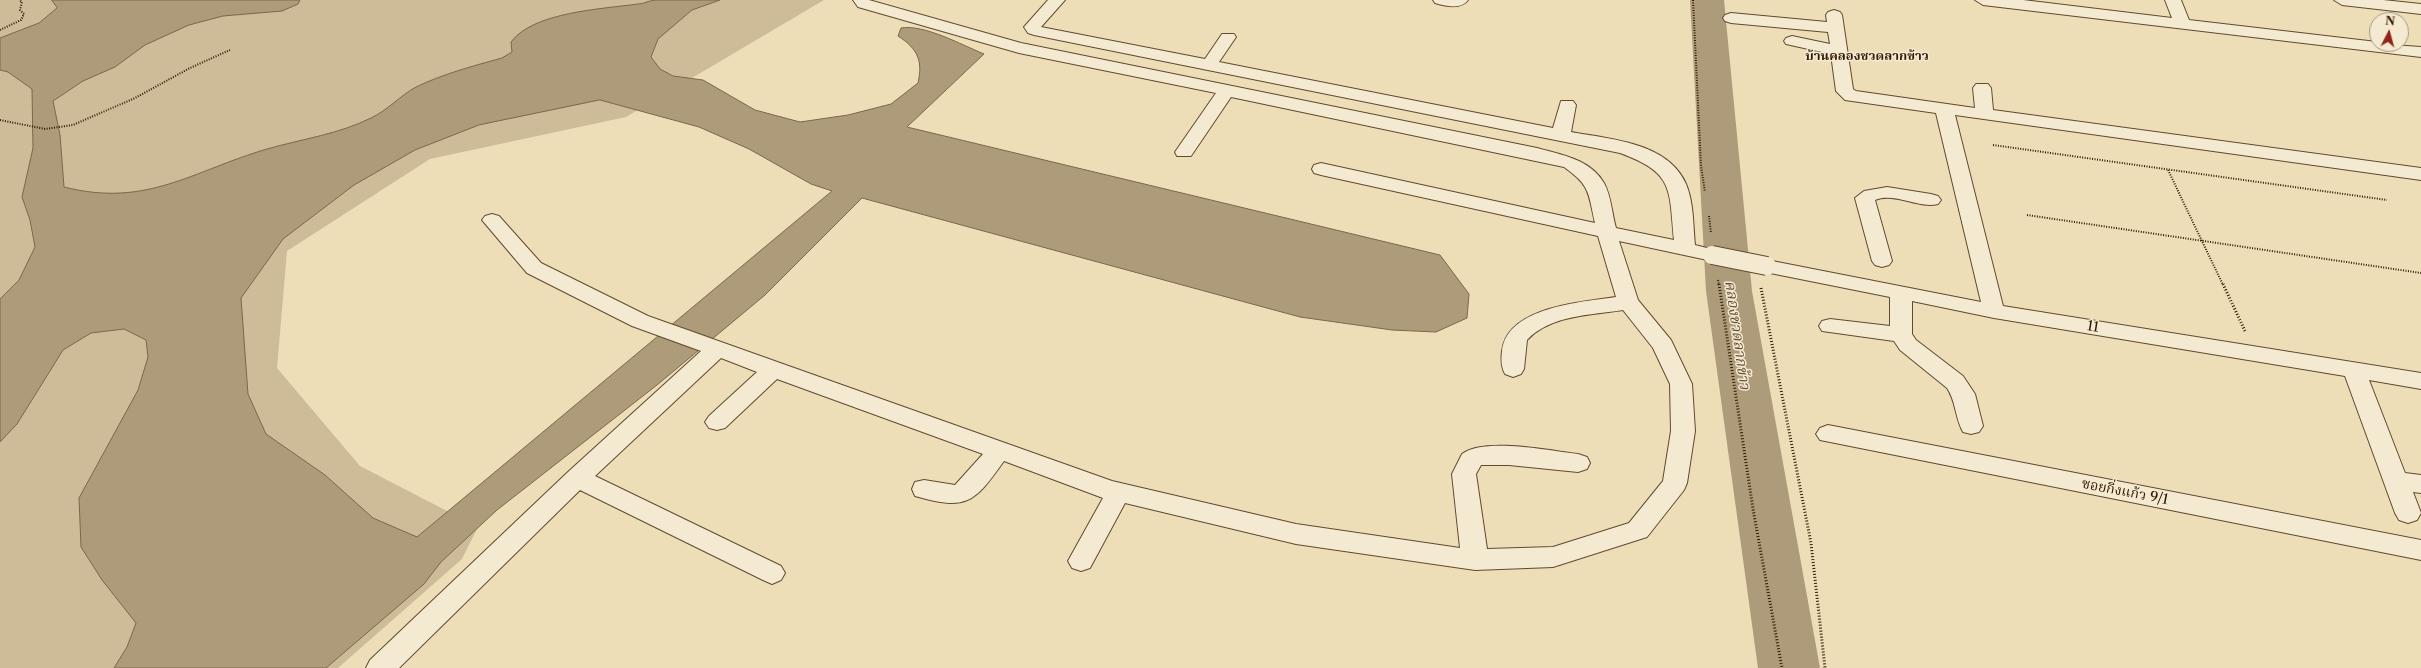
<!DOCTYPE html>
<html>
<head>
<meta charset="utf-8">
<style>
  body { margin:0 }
  #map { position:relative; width:2421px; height:668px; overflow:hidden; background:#eedeb8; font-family:"Libre Caslon Text",serif }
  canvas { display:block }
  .north { position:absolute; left:2369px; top:12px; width:40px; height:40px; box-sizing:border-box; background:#f4ead1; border:1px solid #a6967e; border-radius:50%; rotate:6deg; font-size:11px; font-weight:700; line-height:16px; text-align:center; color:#311802 }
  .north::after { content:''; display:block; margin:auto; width:14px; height:18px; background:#8f2418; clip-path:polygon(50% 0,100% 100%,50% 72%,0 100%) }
</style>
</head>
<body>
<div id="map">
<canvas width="2421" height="668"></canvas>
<div class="north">N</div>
</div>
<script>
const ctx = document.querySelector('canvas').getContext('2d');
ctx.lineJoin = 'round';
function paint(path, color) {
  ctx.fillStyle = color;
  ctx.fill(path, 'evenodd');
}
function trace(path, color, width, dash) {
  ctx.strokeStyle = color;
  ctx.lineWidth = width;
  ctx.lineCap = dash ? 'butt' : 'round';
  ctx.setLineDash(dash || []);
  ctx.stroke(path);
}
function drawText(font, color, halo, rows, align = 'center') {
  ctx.font = font + ' "Libre Caslon Text","Noto Serif Thai",serif';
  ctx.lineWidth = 3;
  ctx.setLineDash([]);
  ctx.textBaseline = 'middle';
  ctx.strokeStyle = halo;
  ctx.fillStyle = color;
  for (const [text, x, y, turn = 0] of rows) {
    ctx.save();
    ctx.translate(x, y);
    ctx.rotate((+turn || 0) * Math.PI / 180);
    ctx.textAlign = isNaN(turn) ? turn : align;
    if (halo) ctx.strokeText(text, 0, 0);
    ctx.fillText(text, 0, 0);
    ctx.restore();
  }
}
paint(new Path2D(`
  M0,0h824l-198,117 -196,42 -143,92 -10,117 83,98 118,61 -16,32 -124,109h-338z`), '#cebc99');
const water = new Path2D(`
  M52,0h248l-2,4 -16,7 -59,5 -34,9 -44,20 -30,22 -32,14 -30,20 7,34 4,52c83,21 128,-16 203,-38 35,-10 72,-15 104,-31 17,-8 30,-23 45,-31 27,-13 57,-21 86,-29l10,-6 -1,-10c22,-30 91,-33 127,-38 6,0 12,-4 18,-4 21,0 43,0 64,0l-28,10 -34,29 -7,18 9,12 13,7 30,4 52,30 45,12 48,-7 43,-11 27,-21c5,-22 0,-34 -20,-47l3,-8c23,-4 61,17 83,26l-77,73 533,128 29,39 -2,24 -31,14 -44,-2 -92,-13 -438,-119 -97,97 -108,90 -160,125 -56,52 -17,22 -98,84h-212l13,-21 9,-24 -34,-43 -21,-33 -2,-49 59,-108 10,-33 -2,-17 -22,-11 -33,4 -28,17 -46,74 -17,18v-143l19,-19 16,-33 -5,-27 -8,-23 11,-49 -1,-59 -24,-17 -8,-2v-32l39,-15 18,-15zM600,100l99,27 50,22 62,35 21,7 -415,346 -44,-19 -48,-43 -59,-41 -18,-40 -7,-96 42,-59 71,-54 61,-35 64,-25z`);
paint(water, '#ae9b7a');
trace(water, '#7c674a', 1);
paint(new Path2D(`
  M1690,0h34l28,291 68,377h-62l-52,-377z`), '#ae9b7a');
const minor = new Path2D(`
  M853,0h16l152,43 516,105c25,7 53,11 67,35 7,12 8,31 12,45l58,12c-5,-52 0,-67 -54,-87l-586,-118 -6,-2 -4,-6 24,-27h17l-24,27 164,32 17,-25h12l2,3 -17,25 334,66 8,-27h12l3,4 -5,27c38,7 97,10 115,52 8,19 7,42 9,61l24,6 3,4 -3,4 -7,2 -93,-20 19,59 33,40 21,44 3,47 -8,52 -3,7 -37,47 -94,30 -78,3 -179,-26 -171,-41 -35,65 -9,3 -9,-3 -4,-7 35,-63 -99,-37c-30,42 -37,50 -89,35l-3,-7 3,-7 9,-2 31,5 28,-31 -206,-75 -52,49 -8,2 -8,-2 -4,-6 4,-6 48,-44 -36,-14 -126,118 186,90 4,7 -4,7 -9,4 -9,-4 -183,-90 -181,178h-33l4,-8 198,-188 133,-121 -69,-25 -105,-53 -45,-53 3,-4 7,-2 7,2 42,47 107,53 464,165 184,43 164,24 -8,-74 10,-20c22,-17 89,-3 116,0l9,3 3,6 -3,6 -9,3 -69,-7h-28l-5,9 11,75 66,-2 76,-24 34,-42 8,-50 -1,-47 -17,-36 -30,-38c-31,5 -73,5 -96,30l-3,29 -3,5 -8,3 -8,-3c-4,-7 -4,-15 -3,-23 5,-44 79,-49 114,-54l-18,-61 -277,-61 -7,-2 -2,-4 2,-4 7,-2 274,60c-7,-30 -4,-37 -31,-56l-333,-70 -40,59h-14l-2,-4 41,-59 -197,-40 -161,-46z
  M1433,0h35c-7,10 -23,6 -33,3z
  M1975,0h48l149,18 -7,-18h16l8,20 188,22v2l44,3v10l-438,-52z
  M2334,0h49l38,4v10l-79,-9z
  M1834,10l6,2 2,3 11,74 3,2 119,17 -2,-20 3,-4h12l3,4 2,22 428,58v12l-466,-65 48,191 418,67v16l-52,-9 36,93 16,2v18l-8,-1 8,21 -4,7 -9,3 -9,-3 -4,-7 -50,-137 -351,-58 -82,-17v33l4,6 47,36 12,18 8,32 -4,6 -8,2 -8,-2c-8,-14 -7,-31 -16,-44l-47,-38 -6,-9 -72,-10 -3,-5 3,-5 8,-2 60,7v-29l-130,-26 -3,-5 3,-5 7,-1 214,42 -45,-189 -91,-13 -9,-9 -5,-37 -45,-10 -2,-3 2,-3 6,-2 38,8 -2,-12 -97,-9 -6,-2 -2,-3 2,-3 6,-2 96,9 -1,-7 2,-3z
  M1887,187l44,7 7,2 3,4 -3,4c-20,5 -43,-12 -63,-4l17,61 -3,4 -7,2 -7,-2 -3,-4 -17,-63 9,-7z
  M1828,425l593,115v20l-601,-120 -4,-6 4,-6z`);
trace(minor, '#604a30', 2);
trace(new Path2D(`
  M1693,0l8,166 4,26
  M0,30l21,-10 3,-6 -4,-4 2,-8 -3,-2
  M0,120l45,9 28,-4 62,-27 55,-30 40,-18
  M1993,145l394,55
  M2168,170l55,115
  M2027,215l394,58
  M1709,216l2,17
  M1718,280l1,5`), '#311802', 2, [1, 1.5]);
trace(new Path2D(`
  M1719,284l34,225 29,159
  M2223,284l22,47
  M1761,288l50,255 14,125`), '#311802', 3, [1, 2]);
paint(minor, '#f4ead1');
const minorBridge = new Path2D(`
  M1712,255l55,11`);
trace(minorBridge, '#604a30', 20, []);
trace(minorBridge, '#f4ead1', 18);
drawText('bold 13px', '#311802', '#f4ead1', [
  ["บ้านคลองชวดลากข้าว",1867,56]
]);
drawText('14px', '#311802', '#f4ead1', [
  ["11",2093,327,9],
  ["ซอยกิ่งแก้ว 9/1",2125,492,11]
]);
drawText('italic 15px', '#634c32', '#f4ead1', [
  ["คลองชวดลากข้าว",1737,335,82]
]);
</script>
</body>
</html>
